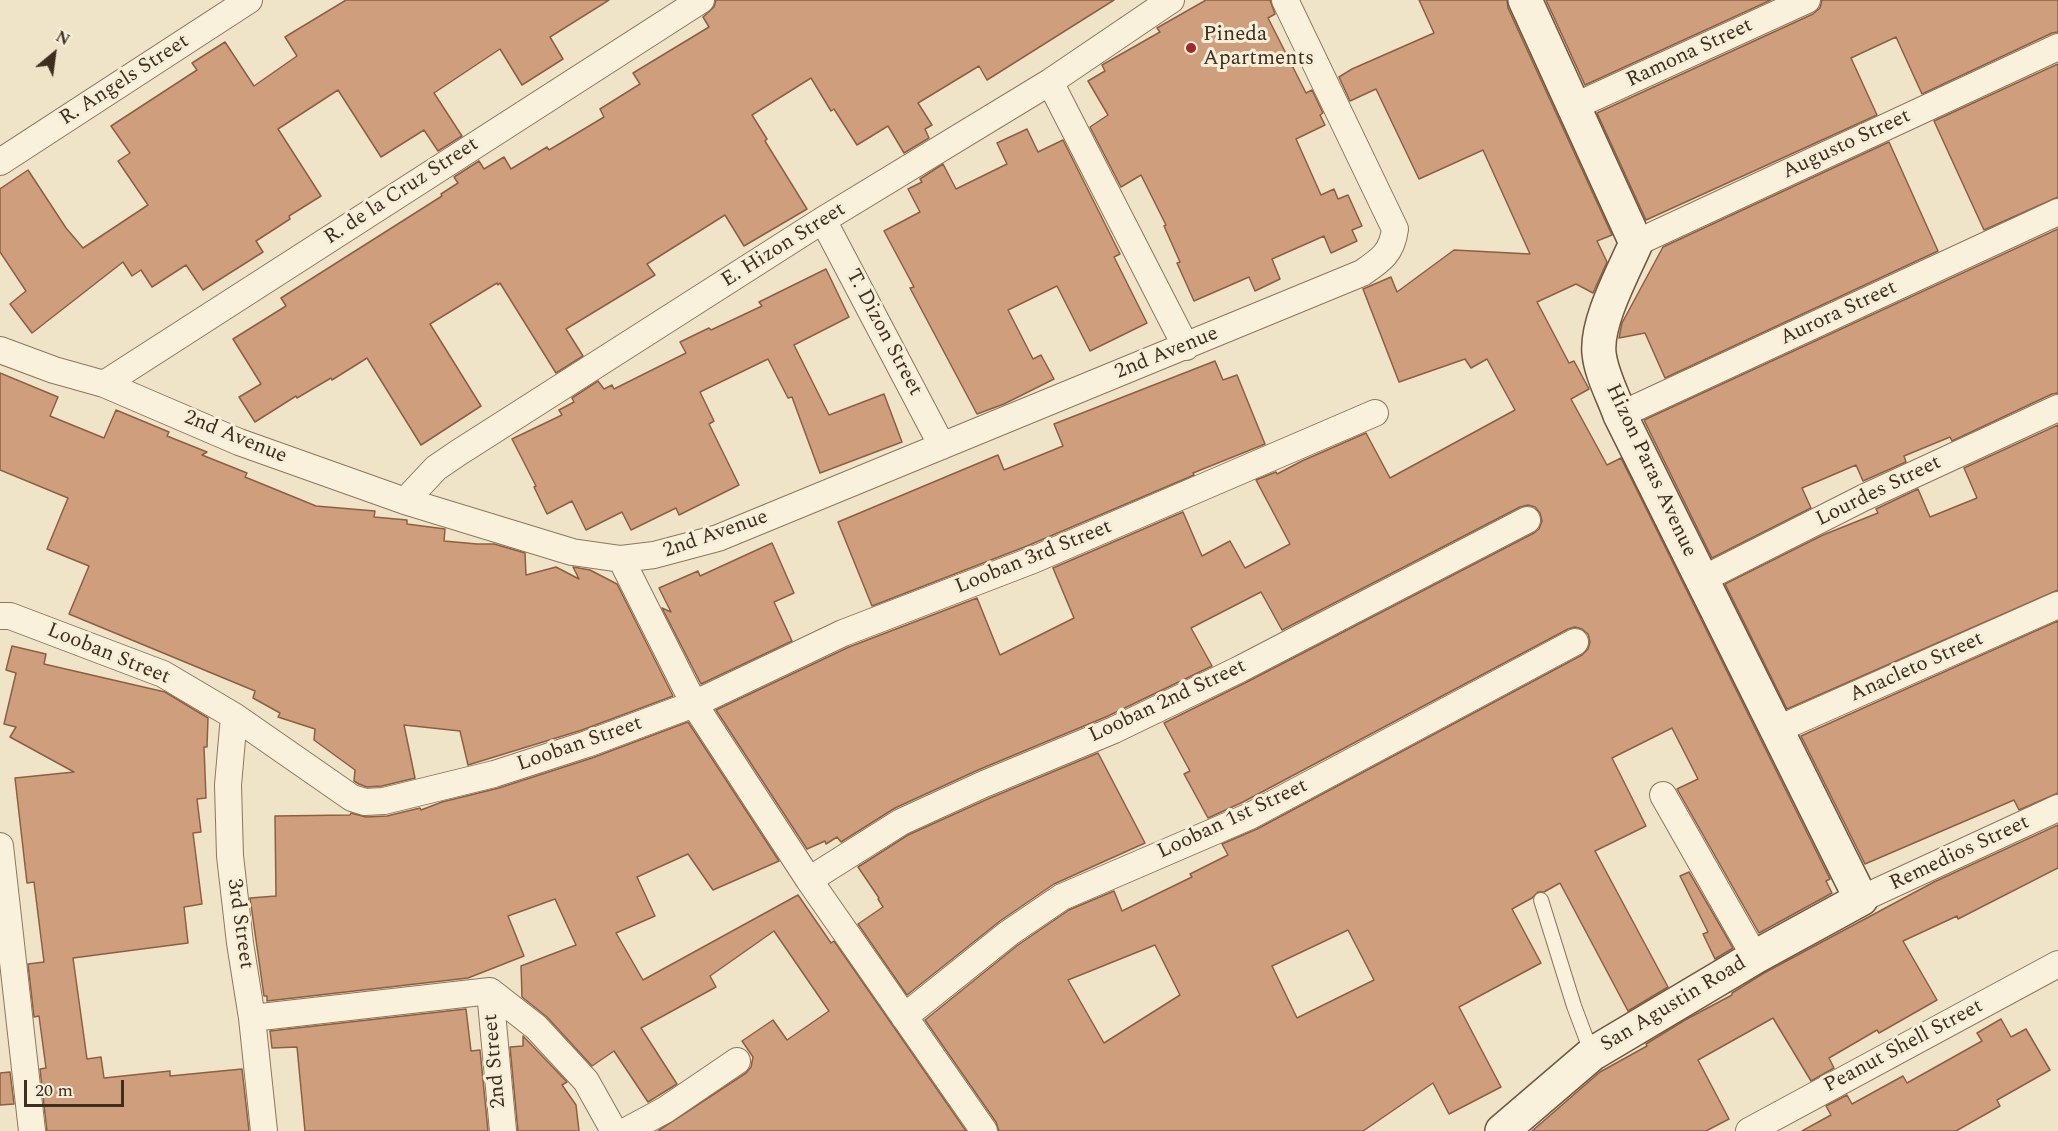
<!DOCTYPE html>
<html>
<head>
<meta charset="utf-8">
<style>
  body { margin:0 }
  #map { position:relative; width:2058px; height:1131px; overflow:hidden; background:#f0e4c8; font-family:Spectral,serif }
  canvas { display:block }
  .north { position:absolute; left:24px; top:24px; width:60px; height:60px; -webkit-text-stroke:4px #f7eed8; paint-order:stroke; rotate:29deg; font-size:16px; font-weight:700; line-height:24px; text-align:center; color:#3d2e20 }
  .north::after { content:''; display:block; margin:auto; width:21px; height:27px; background:#3d2e20; clip-path:polygon(50% 0,100% 100%,50% 72%,0 100%) }
  .scale { position:absolute; left:24px; top:1080px; width:100px; height:27px; box-sizing:border-box; border:3px solid #3d2e20; border-top:0; padding-left:8px; font-size:18px; line-height:21px; white-space:nowrap; color:#3d2e20; -webkit-text-stroke:4px #f7eed8; paint-order:stroke }
</style>
</head>
<body>
<div id="map">
<canvas width="2058" height="1131"></canvas>
<div class="north">N</div>
<div class="scale">20 m</div>
</div>
<script>
const ctx = document.querySelector('canvas').getContext('2d');
ctx.lineJoin = 'round';
function paint(path, color) {
  ctx.fillStyle = color;
  ctx.fill(path, 'evenodd');
}
function trace(path, color, width, dash) {
  ctx.strokeStyle = color;
  ctx.lineWidth = width;
  ctx.lineCap = dash ? 'butt' : 'round';
  ctx.setLineDash(dash || []);
  ctx.stroke(path);
}
function drawText(font, color, halo, rows, align = 'center') {
  ctx.font = font + ' Spectral,serif';
  ctx.lineWidth = 6;
  ctx.setLineDash([]);
  ctx.textBaseline = 'middle';
  ctx.strokeStyle = halo;
  ctx.fillStyle = color;
  for (const [text, x, y, turn = 0] of rows) {
    ctx.save();
    ctx.translate(x, y);
    ctx.rotate((+turn || 0) * Math.PI / 180);
    ctx.textAlign = isNaN(turn) ? turn : align;
    if (halo) ctx.strokeText(text, 0, 0);
    ctx.fillText(text, 0, 0);
    ctx.restore();
  }
}
const building = new Path2D(`
  M346,0h263l-59,37 13,22 -41,26 -22,-36 -66,44 28,43 -24,15 -14,-21 -43,27 -43,-67 -60,39 43,67 -32,20 1,3 -34,22 7,11 -60,38 -17,-25 -34,22 -11,-17 -9,6 -9,-14 -91,71 -22,-29 16,-13 -26,-39v-63l28,-19 38,58 17,20 65,-43 -30,-44 12,-8 -19,-27 86,-56 -5,-7 33,-21 29,44 43,-30 -12,-19z
  M716,0h398l-127,80 -8,-14 -61,37 14,22 -7,4 4,9 -25,15 -16,-27 -31,19 -23,-36 -3,2 -20,-33 -59,37 15,24 -2,2 42,68 -63,37 -19,-31 -78,49 8,11 -89,54 17,27 -27,17 -56,-90 -2,2 -1,-2 -67,41 51,82 -60,39 -54,-87 -35,22 -1,-2 -34,20 -1,-2 -41,26 -16,-25 22,-13 -28,-45 53,-33 -5,-8 161,-102 -1,-2 17,-11 -4,-6 25,-16 5,8 20,-12 7,12 36,-22 2,3 55,-33 -4,-8 40,-25 -7,-11 76,-46 -6,-10 11,-10z
  M1206,0h64l5,14 -7,4 38,75 6,-3 11,23 -3,2 5,10 -29,14 25,56 13,-6 4,10 10,-4 14,31 -10,4 5,11 -26,12 -7,-17 -52,23 8,20 -25,12 -6,-14 -55,24 -17,-38 3,-1 -16,-36 2,-1 -25,-50 -20,12 -31,-60 18,-12 -20,-34 17,-10 -3,-6 58,-33 -3,-4z
  M1419,0h88l1,8 104,227 -15,6 10,21 -14,31 -17,-9 -39,18 32,61 5,-2 15,28 -18,10 36,66 14,-7 209,421 -4,2 6,12 -73,40 -82,-144 21,-10 -26,-51 -60,30 34,68 -51,25 73,136 -40,24 -68,-128 -16,9h-6l-6,6 -20,11 29,54 -82,44 42,80 -52,27 -16,-31 -70,48h-364l-3,-9 -71,-102 93,-75 51,-35 45,-19 8,20 70,-34 -2,-3 38,-19 -6,-11 35,-15 325,-174 6,-6 2,-7 -2,-8 -6,-5 -7,-2 -7,2 -325,173 -35,16 -24,-44 6,-3 -26,-48 83,-41 287,-149 5,-4 3,-8 -2,-8 -5,-6 -7,-2 -8,2 -238,123 -21,-38 -70,36 21,38 -104,50 -130,54 -83,38 -54,34 -4,-5 -11,7 -1,-3 -18,8 -91,-139 133,-63 128,-49 23,57 74,-37 -21,-50 130,-56 19,44 28,-15 15,27 45,-24 -34,-64 20,-8 1,2 25,-13 64,-28 24,45 125,-68 -28,-51 -16,9 -6,-9 -66,23 -36,-93 28,-12 6,15 57,-42 76,4 -47,-104 -64,29 -43,-90 -26,12 -11,-24 13,-8 82,-36zM1348,930l26,50 -77,38 -25,-52zM1155,945l25,50 -76,48 -36,-63z
  M1546,0h225l-186,85z
  M1822,0h236v32l-6,1 -130,61 -26,-57 -45,21 26,57 -231,105 -49,-107 216,-99 7,-6z
  M2058,64v133l-74,33 -50,-109z
  M1027,129l11,23 25,-12 57,114 -6,3 33,66 -57,28 -33,-65 -49,24 25,49 8,-4 13,24 -50,25 -27,10 -67,-126 4,-1 -30,-56 36,-19 -12,-23 14,-7 -2,-3 23,-15 13,25 51,-25 -10,-21z
  M1889,142l49,109 -273,127 -20,-45 -26,5 3,-15 41,-76z
  M2058,229v164l-6,1 -100,47 -2,-4 -46,19 2,6 -43,19 -7,-16 -54,23 9,20 -99,50 -68,-138z
  M826,269l23,48 -55,28 35,70 55,-21 18,48 -82,31 -28,-76 -4,1 -20,-39 -68,33 14,29 -5,3 30,61 -60,30 -3,-7 -45,22 -9,-18 -36,18 -14,-29 -25,13 -13,-27 2,-1 -24,-47 50,-24 -3,-5 15,-8 -2,-4 26,-17 6,8 8,-4 2,4 72,-36 -6,-11 29,-14 2,2 51,-24 -3,-4z
  M1215,361l8,19 14,-5 28,69 -72,29 1,2 -167,71 -155,60 -34,-84 160,-67 6,15 59,-24 -9,-22z
  M0,373l58,24 -8,19 54,22 12,-28 53,22 -2,4 40,16 -5,3 45,18 -2,4 71,29 59,5 -1,6 33,3v4l38,5 -1,12 33,3h17l31,9 1,22 30,-8 23,12 -6,-12 17,3 27,14 56,112 -91,34 -114,35 -8,-34 -56,-6 11,53 -33,8 -15,1 -8,-3 -5,-3 1,-11 -41,-30 1,-11 -37,-12 2,-4 -27,-15 2,-7 -186,-77 20,-48 -42,-17 21,-51 -68,-28z
  M2058,425v165l-271,119 -62,-125 98,-49 55,-22 -2,-4 42,-20 12,28 47,-19 -13,-30z
  M772,543l22,50 -20,9 18,39 -91,43 -39,-76 9,4 -12,-24 39,-17 2,5z
  M2058,621v172l-39,17 -5,-10 -149,64 -64,-128z
  M12,646l34,8 -2,10 121,28 43,26 -1,29h-3l2,51 -9,1 4,33 -8,1 9,71 -18,3 4,36 -115,15 14,101 14,-2 3,21 66,-7v5l72,-7 7,62h-202l-7,-62 6,-1 -7,-52 -5,1 -6,-53 16,-2 -10,-80 -7,1 -12,-105 59,-6 -64,-35 6,-10 -12,-3 12,-51 -10,-3z
  M688,722l91,139 -66,29 -25,-36 -51,23 18,39 -39,17 27,47 155,-85 33,48 3,-2 132,190h-308l88,-58 5,-6 2,-10 -11,-16 31,-21 14,20 42,-29 -55,-80 -64,45 6,11 -75,41 36,56 -29,18 -34,-51 -22,15 -45,-49 -25,-20 -1,-31 55,-21 -21,-46 -47,17 16,40 -56,22 -201,23v-5h-3l-14,-98 26,-2 -1,-80 75,-1 1,-2 15,4 21,-1 33,-8 1,2 21,-8 57,-14 93,-30z
  M1098,753l47,90 -91,41 -54,37 -93,74 -49,-71 25,-17 -5,-8 1,-1 -21,-31 50,-32 82,-37z
  M2058,825v43l-100,51 -1,-3 -54,25 34,59 -58,33 -2,-3 -48,28 5,10 -23,13 -38,-63 -75,42 31,59 -23,12h-174l68,-59 47,-26 -1,-2 39,-24 47,-25v-2l32,-20 170,-91z
  M1689,872l44,76 -18,11 -12,-25 5,-2 -28,-56z
  M466,1009l5,42 9,-1 8,81h-183l-8,-84 -25,1 -2,-17z
  M2001,1019l10,18 15,-8 24,41 -53,30 3,6 -44,25h-154l29,-16 -5,-9 21,-11 5,9 51,-28 4,7 75,-42 -5,-8z
  M523,1036l44,46 -5,3 14,20 3,26h-61l-8,-84 13,-1z
  M10,1072l4,32 -14,1v-32z`);
paint(building, '#cf9f7d');
trace(building, '#8d5f41', 1.5);
const lane = new Path2D(`
  M1541,900l33,106 18,48`);
const street = new Path2D(`
  M1050,82l136,265
  M1573,107l234,-107
  M0,162l249,-162
  M823,220l119,226
  M1636,243l422,-196
  M0,350l54,20 50,14 135,58 166,59 167,51 49,7 33,-4 64,-17 644,-265c19,-13 30,-20 33,-44l-110,-229
  M104,384l597,-384
  M1620,415l438,-203
  M405,501l31,-33 22,-15 365,-233 227,-138 121,-82
  M621,559l73,145 115,176 175,251
  M1701,580l162,-82 195,-90
  M0,616h10l153,58 71,42 118,82 13,4 19,-1 110,-27 93,-30 107,-40 149,-71 190,-73 342,-147
  M234,716l-6,69 2,71 10,87 12,75 12,113
  M1776,730l282,-125
  M1663,795l92,162
  M0,846l32,285
  M809,880l92,-58 83,-38 130,-54 126,-61 287,-149
  M1861,899l197,-91
  M490,991l13,140
  M904,1017l105,-84 53,-36 188,-81 325,-174
  M252,1018l238,-27 46,36 50,54 28,50
  M626,1131l39,-21 72,-49
  M1749,1131l309,-167`);
const secondary = new Path2D(`
  M1502,1131l90,-77 163,-97 106,-58 -241,-484c-7,-20 -19,-41 -21,-62 -3,-31 24,-80 37,-110l-111,-243`);
trace(lane, '#8d765c', 16);
trace(street, '#8d765c', 28);
trace(secondary, '#6f573f', 36);
trace(lane, '#faf1dc', 14);
trace(street, '#faf1dc', 26);
trace(secondary, '#faf1dc', 33);
for (const [x, y, r, color] of [
  [1191,48,6,"#9e2a2b"]
]) {
  const dot = new Path2D();
  dot.arc(x, y, r, 0, 2 * Math.PI);
  ctx.fillStyle = color;
  ctx.fill(dot);
  trace(dot, '#f7eed8', 2);
}
drawText('21px', '#3d2e20', '#f7eed8', [
  ["Pineda",1203,36],
  ["Apartments",1203,60]
], 'left');
drawText('21px', '#3d2e20', '#f7eed8', [
  ["Ramona Street",1690,54,-25],
  ["R. Angels Street",125,81,-33],
  ["Augusto Street",1847,145,-25],
  ["R. de la Cruz Street",402,192,-33],
  ["E. Hizon Street",784,246,-32],
  ["Aurora Street",1839,314,-25],
  ["T. Dizon Street",883,333,62],
  ["2nd Avenue",1167,354,-22],
  ["2nd Avenue",235,438,22],
  ["Hizon Paras Avenue",1650,471,65],
  ["Lourdes Street",1879,492,-26],
  ["2nd Avenue",716,535,-19],
  ["Looban 3rd Street",1034,558,-22],
  ["Looban Street",108,655,22],
  ["Anacleto Street",1917,668,-24],
  ["Looban 2nd Street",1168,702,-25],
  ["Looban Street",580,745,-19],
  ["Looban 1st Street",1233,820,-25],
  ["Remedios Street",1960,854,-25],
  ["3rd Street",239,924,82],
  ["San Agustin Road",1674,1005,-31],
  ["Peanut Shell Street",1904,1047,-28],
  ["2nd Street",496,1061,-95]
]);
</script>
</body>
</html>
